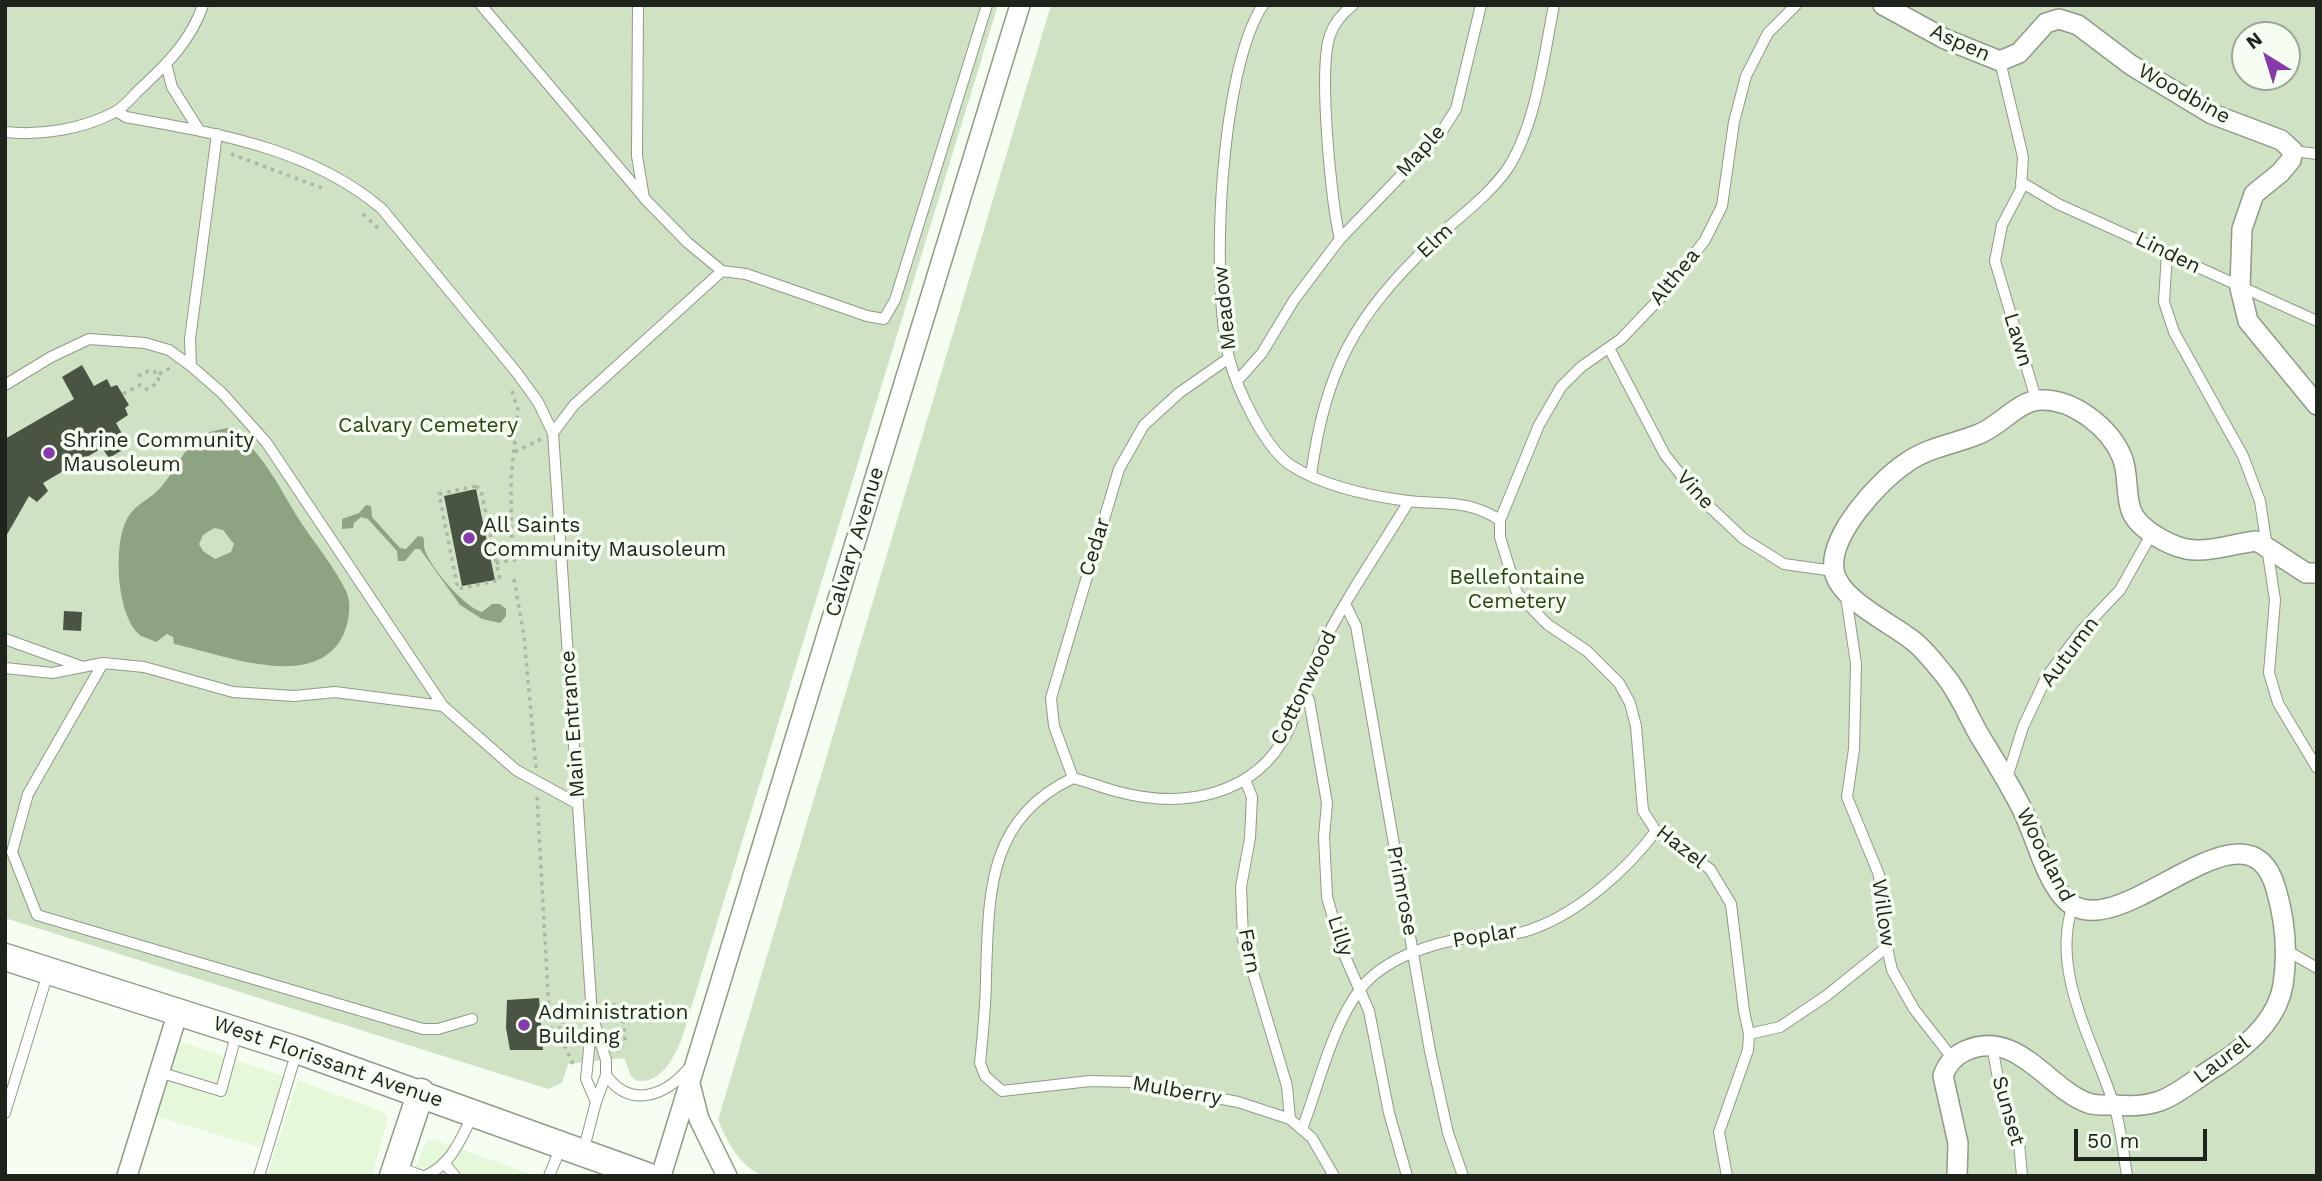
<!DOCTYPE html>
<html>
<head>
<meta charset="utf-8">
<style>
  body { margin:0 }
  #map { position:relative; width:2322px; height:1181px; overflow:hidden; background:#f5fef0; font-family:"Work Sans",sans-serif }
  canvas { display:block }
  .frame { position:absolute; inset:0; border:7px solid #1e231b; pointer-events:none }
  .north { position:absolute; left:2231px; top:21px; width:70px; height:70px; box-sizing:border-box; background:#f5fef0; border:2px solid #9fa69b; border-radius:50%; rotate:322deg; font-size:19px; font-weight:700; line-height:28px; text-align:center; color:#1e231b }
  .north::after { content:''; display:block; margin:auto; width:24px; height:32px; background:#873aab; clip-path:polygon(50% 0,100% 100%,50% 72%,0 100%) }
  .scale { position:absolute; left:2074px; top:1129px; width:133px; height:32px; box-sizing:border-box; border:4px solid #1e231b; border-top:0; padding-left:9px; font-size:21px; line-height:24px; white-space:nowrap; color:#1e231b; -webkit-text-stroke:5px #f5fef0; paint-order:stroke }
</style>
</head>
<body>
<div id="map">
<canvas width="2322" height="1181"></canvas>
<div class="frame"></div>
<div class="north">N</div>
<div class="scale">50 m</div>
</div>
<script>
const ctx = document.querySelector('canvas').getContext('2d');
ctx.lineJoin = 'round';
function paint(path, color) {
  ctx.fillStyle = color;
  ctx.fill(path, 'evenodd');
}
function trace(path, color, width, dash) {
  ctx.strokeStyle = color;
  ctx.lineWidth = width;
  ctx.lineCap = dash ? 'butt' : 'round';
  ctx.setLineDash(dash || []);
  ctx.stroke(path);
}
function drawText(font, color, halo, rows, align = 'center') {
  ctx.font = font + ' "Work Sans",sans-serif';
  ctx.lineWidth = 7;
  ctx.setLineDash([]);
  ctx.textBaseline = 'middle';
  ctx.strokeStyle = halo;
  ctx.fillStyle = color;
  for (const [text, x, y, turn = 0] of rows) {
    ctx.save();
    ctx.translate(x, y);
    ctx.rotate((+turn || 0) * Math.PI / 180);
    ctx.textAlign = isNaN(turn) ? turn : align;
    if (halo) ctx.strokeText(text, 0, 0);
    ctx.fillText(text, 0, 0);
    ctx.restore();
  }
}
paint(new Path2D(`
  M182,1042l102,34 -22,72 -110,-33 22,-63z
  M298,1080l85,32 5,7 -16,57h-105z
  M427,1140h8l101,36h-124z`), '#e5f8d9');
paint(new Path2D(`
  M5,5h993l-317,1036c-9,19 -20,42 -44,40l-6,-5 -7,-18 -56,6 -6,19 -14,6 -543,-171z
  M1051,5h1266v1171h-1555c-24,-13 -33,-31 -44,-56zM2245,35h42v42h-42z`), '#d0e2c4');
paint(new Path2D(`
  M227,428c35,19 54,64 75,96 14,21 33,44 44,67 6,12 3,30 -2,42 -26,61 -122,21 -170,11l-1,-7 -6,-3 -11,8c-4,-2 -10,-4 -15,-6 -25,-19 -28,-92 -14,-117 7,-13 17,-17 27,-25 19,-16 27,-45 48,-58 7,-5 17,-6 25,-8zM214,528l9,2 11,14 -3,8 -16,7 -12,-8 -4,-7 4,-9z
  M366,505l5,1 1,11 28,31 6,1 12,-13 5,1c2,3 1,6 1,10 3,17 41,61 58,65l10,-8h8l6,5v7l-6,7 -18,-4 -22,-14 -40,-56h-5l-10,12h-7l-1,-10 -29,-32 -7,-2 -7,6 -1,5 -11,1v-10l17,-6z`), '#8ea381');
paint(new Path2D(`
  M82,365l12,21 13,-7 4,8 6,-2 12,20 -4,3 3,7 -12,8 13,23 -20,12 -7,-10 -59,35 5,8 -11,11 -8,-6 -24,42v-99l69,-40 -12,-22z
  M476,489l19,91 -33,6 -18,-90z
  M64,611l18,1 -1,19 -18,-1z
  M539,998l4,52h-33l-4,-22 1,-28z`), '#495542');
const lane = new Path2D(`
  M481,5l161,190
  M638,5l-1,151 7,42 44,45 34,28 24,3 121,42 17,3 11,-19 92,-295
  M1263,5c-43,64 -53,277 -34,353 8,31 36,91 63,108 33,21 78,30 116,35 37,4 58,-2 92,19
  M2000,61l23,96 -2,32 -19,36 -7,36 41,138
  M166,64l6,23 27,43
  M116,111l10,6c89,16 185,31 256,92l135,164 21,29 15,31 39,582 14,45v15l-10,27 -13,50
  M5,132c36,4 78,-3 110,-20 9,-5 17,-15 24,-22 27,-25 52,-49 64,-85
  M2293,151l24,3
  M2021,182l37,22 259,117
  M1340,239c-9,-38 -22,-170 -10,-204 4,-12 14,-23 23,-30
  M2167,253l-3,49 10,30 69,124 17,45 15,99 -6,73 9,30 39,65
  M1609,348l56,107 32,40 47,44 40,25 50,7
  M191,366l-1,-27 27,-205
  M1238,380l24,-27 32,-53 46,-61 99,-103 17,-27 25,-104
  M5,385l46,-28 38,-18 56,4 24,7 22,16 31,27 44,49 177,264 73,64 62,34
  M553,433l21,-28 148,-134
  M1311,475c15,-107 44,-159 121,-233 25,-24 56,-45 76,-74 28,-43 36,-113 46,-163
  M1846,596l10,68 -2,85 -7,48 32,78 3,50 10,45 22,39 39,50
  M1346,606l10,20 74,425 18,82 15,43
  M5,639l75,27
  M103,663l-75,131 -16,58 25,63 386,114h15l34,-10
  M5,668l47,5 51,-10 41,4 89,25 61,4 41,-4 108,14
  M1303,693l6,7 18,103 -3,34 3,60 16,55 26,59 20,102 18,63
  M1073,778l-19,-52 -3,-28 68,-229 25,-44 35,-32 50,-35
  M2007,778l16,-51 24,-51 35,-46 38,-40 32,-57
  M1245,780l7,17 -2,41 -9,49 2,52 44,147 3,33
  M2073,905c-23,65 20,136 40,197 8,23 10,49 14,74
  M2286,950l31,18
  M592,1019l-6,60 10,23
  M1749,1034l31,-7 46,-31 61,-49
  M1992,1046l11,59 16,38 3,33
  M159,1072l62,19 16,-59
  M606,1075c24,34 59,21 82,-6
  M5,1113l43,-140
  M1302,1129c17,-44 30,-104 59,-141 25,-31 72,-45 109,-51 17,-2 36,-1 53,-5 50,-14 102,-60 133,-101
  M445,1164l10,12
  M396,1166l26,10
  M259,1176l38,-125
  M425,1176c27,-12 35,-36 48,-61
  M549,1176l12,-29
  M1334,1176l-22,-38 -22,-19 -52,-17 -106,-20 -42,-1 -88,10 -17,-15 -5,-13c3,-29 6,-58 6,-87 3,-83 1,-157 87,-198 16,4 30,10 46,14 65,17 137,4 169,-61 12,-25 19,-53 31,-79 25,-52 60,-101 90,-151
  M1727,1176l-8,-44 29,-82 1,-16 -5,-23 -13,-107 -21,-35 -54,-38 -13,-20 -7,-85 -6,-23 -11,-20 -32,-32 -40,-27 -30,-31 -17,-56v-17l39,-95 22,-38 20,-20 40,-28 44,-46 40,-53 17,-34 12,-84 12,-46 22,-43 28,-28`);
const street = new Path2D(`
  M1883,5l62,34 55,22 19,-8 27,-30 13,-4 19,6 53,40 81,49 69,26 12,11 -2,9 -11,13 -26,21 -12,35 -2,59 8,33 69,84
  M689,1080l10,39 28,57
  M127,1176l51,-164
  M661,1176l359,-1171
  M1957,1176l1,-33 -15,-67c4,-12 11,-20 22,-25 52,-24 84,39 123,52 8,3 19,2 27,2 52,5 62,-15 103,-40 28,-18 59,-44 65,-80 5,-32 2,-65 -7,-96 -30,-106 -162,69 -213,8 -20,-24 -27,-60 -41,-88 -13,-26 -29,-51 -44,-76 -11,-20 -21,-44 -36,-61 -9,-11 -19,-24 -30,-32 -21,-17 -74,-41 -78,-70 -5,-35 45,-89 72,-107 22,-16 49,-19 73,-29 21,-8 39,-33 61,-34 33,-2 70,28 82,57 7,17 3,36 9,53 7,20 44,40 65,40 19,1 41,-7 61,-9l49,32h11`);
const secondary = new Path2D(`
  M5,957l292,93 350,126
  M393,1176l28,-84`);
trace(lane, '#8e9b86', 12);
trace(street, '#8e9b86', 22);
trace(secondary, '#8e9b86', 29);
trace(new Path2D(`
  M231,154l94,35
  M363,214l15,14
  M159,374l13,-7
  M138,376l12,-6 9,4
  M145,390l13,-7 1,-9
  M512,391l6,19 -7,70 1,79
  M123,394l19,-10
  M515,452l26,-13
  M476,486l5,4 19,90 -42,9 -19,-95z
  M496,563l53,-9
  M514,579l10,57 12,132
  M537,797l13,232
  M604,1006l18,-2 3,35 -7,14
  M541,1029l22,-1
  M573,1064l-8,-17 -3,-38 17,-1`), '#aeb5a9', 3.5, [3.5, 5]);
trace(lane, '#fff', 10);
trace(street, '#fff', 19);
trace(secondary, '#fff', 26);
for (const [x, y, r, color] of [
  [49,453,7,"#873aab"],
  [469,538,7,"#873aab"],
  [524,1025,7,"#873aab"]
]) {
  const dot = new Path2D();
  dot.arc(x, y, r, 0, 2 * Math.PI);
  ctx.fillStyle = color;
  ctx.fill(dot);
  trace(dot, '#f5fef0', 2.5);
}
drawText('21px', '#1e231b', '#f5fef0', [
  ["Aspen",1960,43,24],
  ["Woodbine",2184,94,29],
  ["Maple",1421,151,-48],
  ["Elm",1435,241,-43],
  ["Linden",2168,253,26],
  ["Althea",1675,277,-51],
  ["Meadow",1225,308,-96],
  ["Lawn",2018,340,73],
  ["Vine",1695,490,48],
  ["Calvary Avenue",855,542,-73],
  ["Cedar",1095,547,-73],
  ["Autumn",2070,652,-53],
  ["Cottonwood",1304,688,-64],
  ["Main Entrance",573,724,-94],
  ["Hazel",1681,847,38],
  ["Woodland",2045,855,63],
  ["Primrose",1402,891,79],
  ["Willow",1883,913,82],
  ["Lilly",1340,936,72],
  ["Poplar",1485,936,-9],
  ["Fern",1249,951,79],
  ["Laurel",2222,1060,-37],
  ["West Florissant Avenue",328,1062,19],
  ["Mulberry",1177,1091,10],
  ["Sunset",2008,1111,74]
]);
drawText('21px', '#284410', '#f5fef0', [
  ["Calvary Cemetery",428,426],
  ["Bellefontaine",1517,578],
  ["Cemetery",1517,602]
]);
drawText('21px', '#1e231b', '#f5fef0', [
  ["Shrine Community",63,441],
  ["Mausoleum",63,465],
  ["All Saints",483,526],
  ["Community Mausoleum",483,550],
  ["Administration",538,1013],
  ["Building",538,1037]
], 'left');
</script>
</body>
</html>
